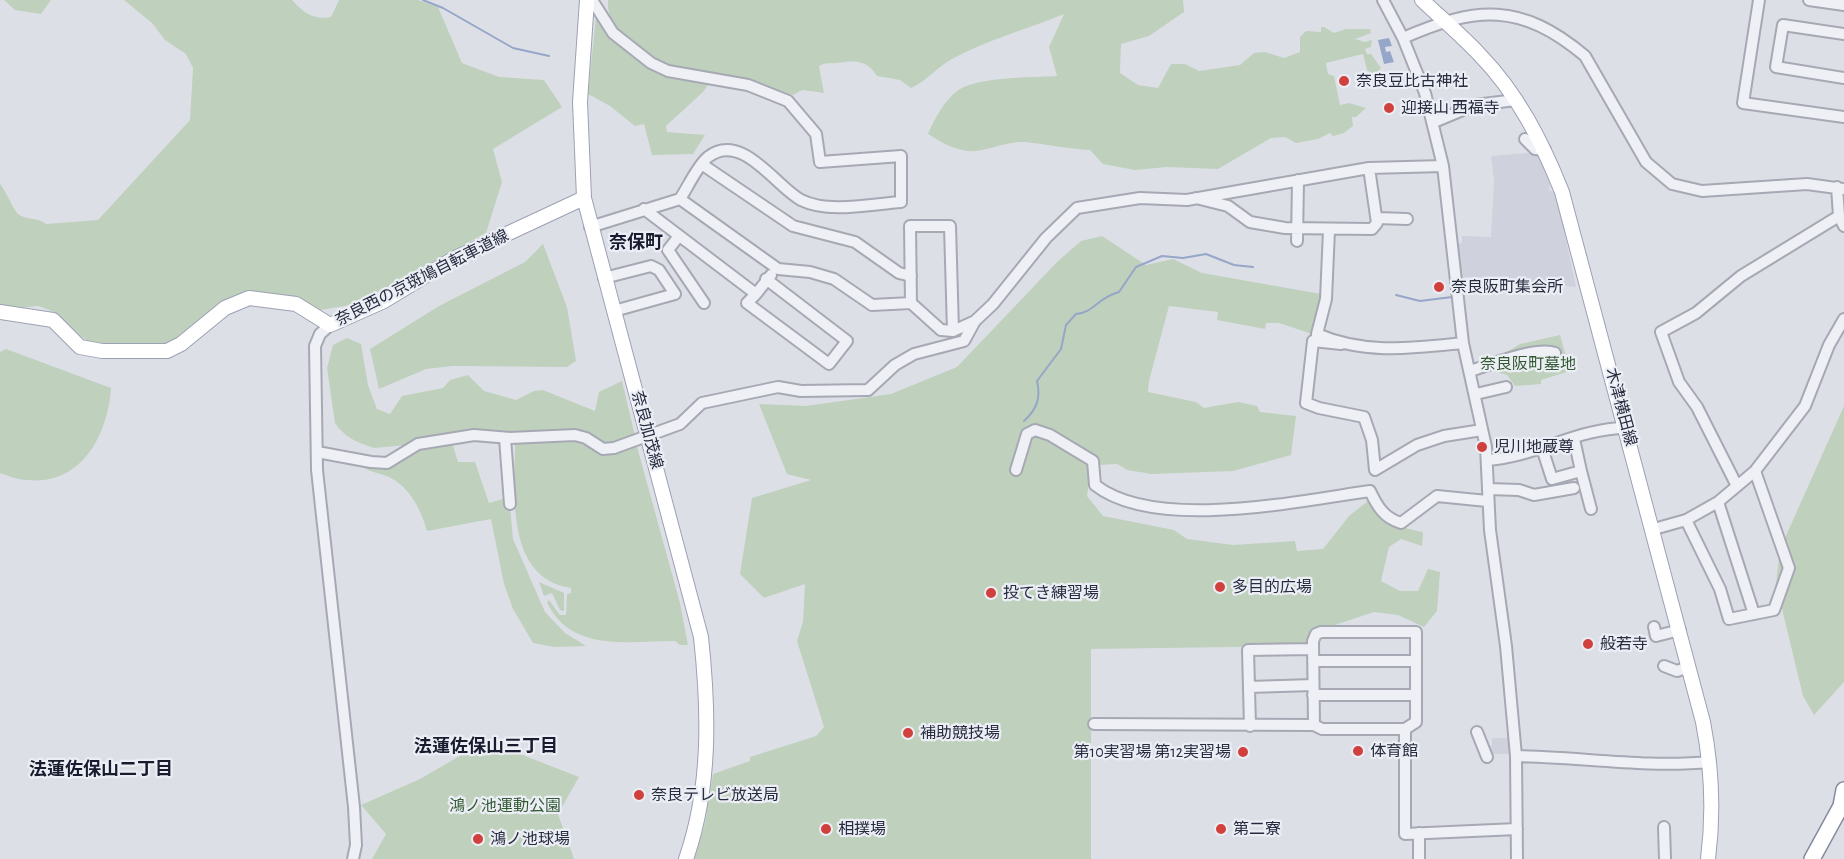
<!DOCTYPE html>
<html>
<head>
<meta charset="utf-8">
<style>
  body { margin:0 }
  canvas { display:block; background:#dddfe7 }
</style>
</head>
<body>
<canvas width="1844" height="859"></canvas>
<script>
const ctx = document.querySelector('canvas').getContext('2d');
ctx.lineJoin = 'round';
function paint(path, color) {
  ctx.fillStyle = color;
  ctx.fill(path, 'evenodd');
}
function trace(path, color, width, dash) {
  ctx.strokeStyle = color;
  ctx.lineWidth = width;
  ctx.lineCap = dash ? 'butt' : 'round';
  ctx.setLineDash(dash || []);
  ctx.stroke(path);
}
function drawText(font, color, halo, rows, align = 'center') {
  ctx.font = font + ' "Alegreya Sans","Noto Sans JP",sans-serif';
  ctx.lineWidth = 4.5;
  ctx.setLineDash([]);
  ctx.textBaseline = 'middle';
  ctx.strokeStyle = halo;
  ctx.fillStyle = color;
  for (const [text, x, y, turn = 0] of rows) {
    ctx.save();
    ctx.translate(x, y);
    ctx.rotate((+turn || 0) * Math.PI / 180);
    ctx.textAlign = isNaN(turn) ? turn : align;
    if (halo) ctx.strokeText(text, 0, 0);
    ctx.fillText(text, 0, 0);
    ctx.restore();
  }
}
paint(new Path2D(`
  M1539,152l11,28 -1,10 7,3 20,94 -79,-9 -36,-1 -4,-33 5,-1v-7l29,1 3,-57 -3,-24z
  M1492,738h20v16h-24l-3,-8h7z`), '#cfd1dc');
paint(new Path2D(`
  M4,0h47l-10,14 -26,-4z
  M124,0h168c12,13 21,20 39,17l8,-17h79l20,7 24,56 37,14 45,3 18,27 -69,42 9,33 -16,51 -104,57 -32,15 -29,5 -13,-6 -52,-9 -49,22 -45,33 -37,-7 -25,2 -12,-3 -36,-31 -14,-5 -38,4v-126c6,7 13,25 18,30 7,6 19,3 28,10l52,-4 92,-100 3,-52 -7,-14 -21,-14 -13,-17z
  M608,0h575l1,12 -35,24 -28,8 -1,29 18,12 20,3 13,-24h14l14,7 41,-6 14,-12 11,-1 19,6 16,-6v-15l6,-6 15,1v-5h3l10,6 12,-4h24l1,4 -16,6 10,3 7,-2 -1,7 -6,2 2,5h4l10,14 -6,7 -8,-5 -4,-16 -37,9 2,11 6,2 6,29 9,-2 17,5 -10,9h-4l1,9 -9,7 -11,3 -3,-3 -12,6 -22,4 -11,-6 -14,1 -53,31 -51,-2 -32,3 -32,-6 -13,-14c-23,-1 -43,-6 -65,-8 -18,-1 -32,7 -50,9 -15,2 -35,-9 -47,-17 6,-14 18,-37 32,-45 24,-13 70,-11 97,-13l-8,-29 15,-33c-36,15 -77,26 -112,45 -15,8 -25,22 -41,29l-11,-8 -23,-4c-10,-16 -22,-16 -39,-13 -7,1 -12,-1 -19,3l5,27 -22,-3 -9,5c-22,-7 -44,-14 -66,-20 -16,-4 -34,-1 -50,-5 -30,-7 -72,-37 -69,-70z
  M596,16l19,24 32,25 59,16 2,4 -5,7 -37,34 1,6 38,3 -12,19 -41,1 -8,-31 -9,2 -25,-20 -22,-12z
  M1102,236l44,29 27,-6 29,14 119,21 -9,40 -33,-11h-13l-1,6 -48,-9 1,-8 -49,-6 -20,75 -1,11 48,10 8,6 34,-6 19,4 3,6 36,4 -5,39 -58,16 -81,3 -25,-4 -10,-6 -19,1 -63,-39 -9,2 27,13 38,28 -4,27 16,20 71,14 13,9 46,6 62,-4 2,10 26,-2 26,-33 19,-15c16,19 31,27 55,31l-1,14 -21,-7 -12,8 -8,34 19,10h18l10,-22 12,3 -3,39 -13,16 -26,-12 -24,-3 -54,18 -15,16 -214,3v210h-397l11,-36 8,-49 37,-13v-4l66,-21 8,-9 -27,-86 6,-19 2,-38 -41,14 -24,-24 12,-76 59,-18 -24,-6 -28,-70 47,2 85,-12 66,-27 100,-105 24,-21z
  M543,244l24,63 9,54 -9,6 -114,-1 -27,3 -47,20 -9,-40 69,-43 86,-44z
  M1560,335l10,36 -29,9v4l-26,2 -8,-11 -17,-5 -3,-6 33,-20z
  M347,338l14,6 7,41 9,24 13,5 12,-18 41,-8 7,-8 18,-5 16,16 32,9 18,-9 9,-1 52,21 4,-19 23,-11 13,55 -27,10 -16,-9 -86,-1 -132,12c-16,-5 -30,-11 -39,-25l-8,-55 6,-23z
  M6,349l105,39c-3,46 -29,98 -84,92 -9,0 -18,-4 -27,-7v-121z
  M1844,406v276l-30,33 -11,-19 -27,-112 4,-35z
  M571,438l12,3 12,8 41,-6 44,160 8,42h-8l-5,-4c-46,0 -105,12 -128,-39l2,-2 11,15h6l1,-21 4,-1v-5c-67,-10 -56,-98 -56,-147z
  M451,439l7,23h17l14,41 20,-6 4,42 32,73 20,21 21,13 -32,1 -21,-4 -20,-34 -9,-25 -13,-65 -64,12c-6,-21 -17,-44 -38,-54 -10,-4 -23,-6 -31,-13l28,2 36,-21z
  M539,582l25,11v18l-4,-1 -8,-17 -8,3z
  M515,752l64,25 -21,37 16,45h-202l14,-25 -25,-29 59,-26 43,-25z`), '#bfd1bd');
paint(new Path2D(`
  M1389,38l3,8 -7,1 1,5 4,-1 4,11 -10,2 -6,-24z`), '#96a6c8');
trace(new Path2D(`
  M423,0l20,8 70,40 36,8
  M1396,295l24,6 32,-4
  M1024,421c13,-12 17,-23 13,-40l24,-32 5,-24 10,-11c18,-1 22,-17 43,-22l17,-25 26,-11 21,2 23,-4 28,11 19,2`), '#96a6c8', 2);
const minor = new Path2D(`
  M592,0l21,33 38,30 17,8 80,14 40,16 28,33 4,28 81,-6v46c-30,2 -72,12 -100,-2 -26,-14 -59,-69 -93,-43 -11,9 -20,30 -28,42
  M1383,0l20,38 22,55 18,73 20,177 23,104 4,83 16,116 10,110 1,103
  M1759,0l-16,103 101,14
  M1809,0l35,5
  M1844,34l-61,-9 -7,42 68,11
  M1403,38c73,-32 118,-36 182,18l61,106 26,22 30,7 105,-7 37,5
  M1434,122l41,-17 41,-5
  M1525,139l10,10 10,1
  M703,165l90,61 62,16 44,31 12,3
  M1837,187l2,29 5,10
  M1196,198l32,8 22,16 35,6 87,1 5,-6 -8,-55
  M644,209l112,85 15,-19
  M1377,218l30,1
  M590,227l90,-28 98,70 32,3 24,7 38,26 39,-2 30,27 12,1 22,-10 18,-17 53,-66 31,-30 63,-10 47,2 182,-32 74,-2
  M1329,230l-3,69 -9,35c48,21 96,14 146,9
  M679,236l-11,14 36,53
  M1297,241l1,-61
  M604,278l47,-12 8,4 16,24 -61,17
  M756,294l-9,9 82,61 18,-23 -81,-62
  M911,303l-1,-77h40l3,105
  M330,325l-10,9 -5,12 2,124 37,337 2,38 -3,14
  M1341,344l-28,-3 -7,62 13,5 45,9 8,23 3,30 42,-25 27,-9 38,-6
  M1470,371c20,-6 67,-25 85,-18
  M1476,394l30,-7
  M680,424l22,-21 76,-16 23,4 67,-1 27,-25 19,-11 50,-13 11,-20
  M505,438l5,66
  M1542,448l10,31 29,-8 -7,-32
  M317,452l54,10 16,1 31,-19 56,-9 36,3 65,-3 11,3 17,11 11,-1
  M1487,460c48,-3 91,-32 139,-32
  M1016,470l11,-36 8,-4 15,5 43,26 2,24c60,47 204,16 275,6 7,15 14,27 31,32l36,-27 50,5
  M1581,471l10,38
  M1737,486l-40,-79 -18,-25 -18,-50 35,-19 45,-37 98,-60
  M1488,489l31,1 15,5 40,-7
  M1718,502l36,112
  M1686,520l34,69 9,30 45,-9 15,-42 -34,-97
  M1654,529l32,-9 32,-18 37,-31 50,-65 24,-61 15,-26
  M1654,627l2,9 24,-6
  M1313,661h103
  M1664,666l13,5 12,-4
  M1249,687l64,-2
  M1313,695h103
  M1094,724l220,1 8,4h83l11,-7v-90h-95l-5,2 -3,7 1,84
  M1250,726l-2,-76 65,-1
  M1405,729v105l112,-5
  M1477,732l10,25
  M1516,756c65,1 129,12 194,6
  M1664,827l1,32
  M1419,859v-26`);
const major = new Path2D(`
  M587,0l-7,102 4,96 117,439c8,75 10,150 -15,222
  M1422,0c19,18 39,35 57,54 39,40 63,88 83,138l141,530c9,46 11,90 5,137
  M0,312l53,8 27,27 22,4h65l14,-7 44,-36 24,-10 47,6 34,21 54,-24 69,-42 131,-61`);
const highway = new Path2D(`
  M1812,859l29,-53 3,-16`);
trace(minor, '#a6a9b4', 14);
trace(major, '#9ca1b3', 16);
trace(highway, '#848a9e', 18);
trace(minor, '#eff0f5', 10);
trace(major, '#fff', 14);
trace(highway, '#fff', 15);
const minorBridge = new Path2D(`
  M614,448l66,-24`);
trace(minorBridge, '#a6a9b4', 14, []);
trace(minorBridge, '#eff0f5', 10);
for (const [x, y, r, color] of [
  [1344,81,6,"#d0403d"],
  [1389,108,6,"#d0403d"],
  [1439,287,6,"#d0403d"],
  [1482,447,6,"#d0403d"],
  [1220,587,6,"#d0403d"],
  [991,593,6,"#d0403d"],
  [1588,644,6,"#d0403d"],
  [908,733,6,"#d0403d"],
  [1358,751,6,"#d0403d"],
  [1243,752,6,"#d0403d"],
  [639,795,6,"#d0403d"],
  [826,829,6,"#d0403d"],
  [1221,829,6,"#d0403d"],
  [478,839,6,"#d0403d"]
]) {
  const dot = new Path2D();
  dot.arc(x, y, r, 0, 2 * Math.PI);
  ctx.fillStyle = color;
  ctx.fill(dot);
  trace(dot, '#eceef5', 2);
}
drawText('16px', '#262b3e', '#eceef5', [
  ["奈良豆比古神社",1356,81],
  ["迎接山 西福寺",1401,108],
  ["奈良阪町集会所",1451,287],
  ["児川地蔵尊",1494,447],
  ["多目的広場",1232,587],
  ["投てき練習場",1003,593],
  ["般若寺",1600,644],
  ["補助競技場",920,733],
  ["体育館",1370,751],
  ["第10実習場 第12実習場",1231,752,"right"],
  ["奈良テレビ放送局",651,795],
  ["相撲場",838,829],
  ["第二寮",1233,829],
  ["鴻ノ池球場",490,839]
], 'left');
drawText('16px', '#262b3e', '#eceef5', [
  ["奈良西の京斑鳩自転車道線",422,278,-27],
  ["木津横田線",1621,407,75],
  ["奈良加茂線",647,430,75]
]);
drawText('16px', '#345a33', '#eceef5', [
  ["奈良阪町墓地",1528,364],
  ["鴻ノ池運動公園",505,806]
]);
drawText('bold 18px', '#181c2e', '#eceef5', [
  ["奈保町",636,243],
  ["法蓮佐保山三丁目",486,747],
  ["法蓮佐保山二丁目",101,770]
]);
</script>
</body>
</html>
